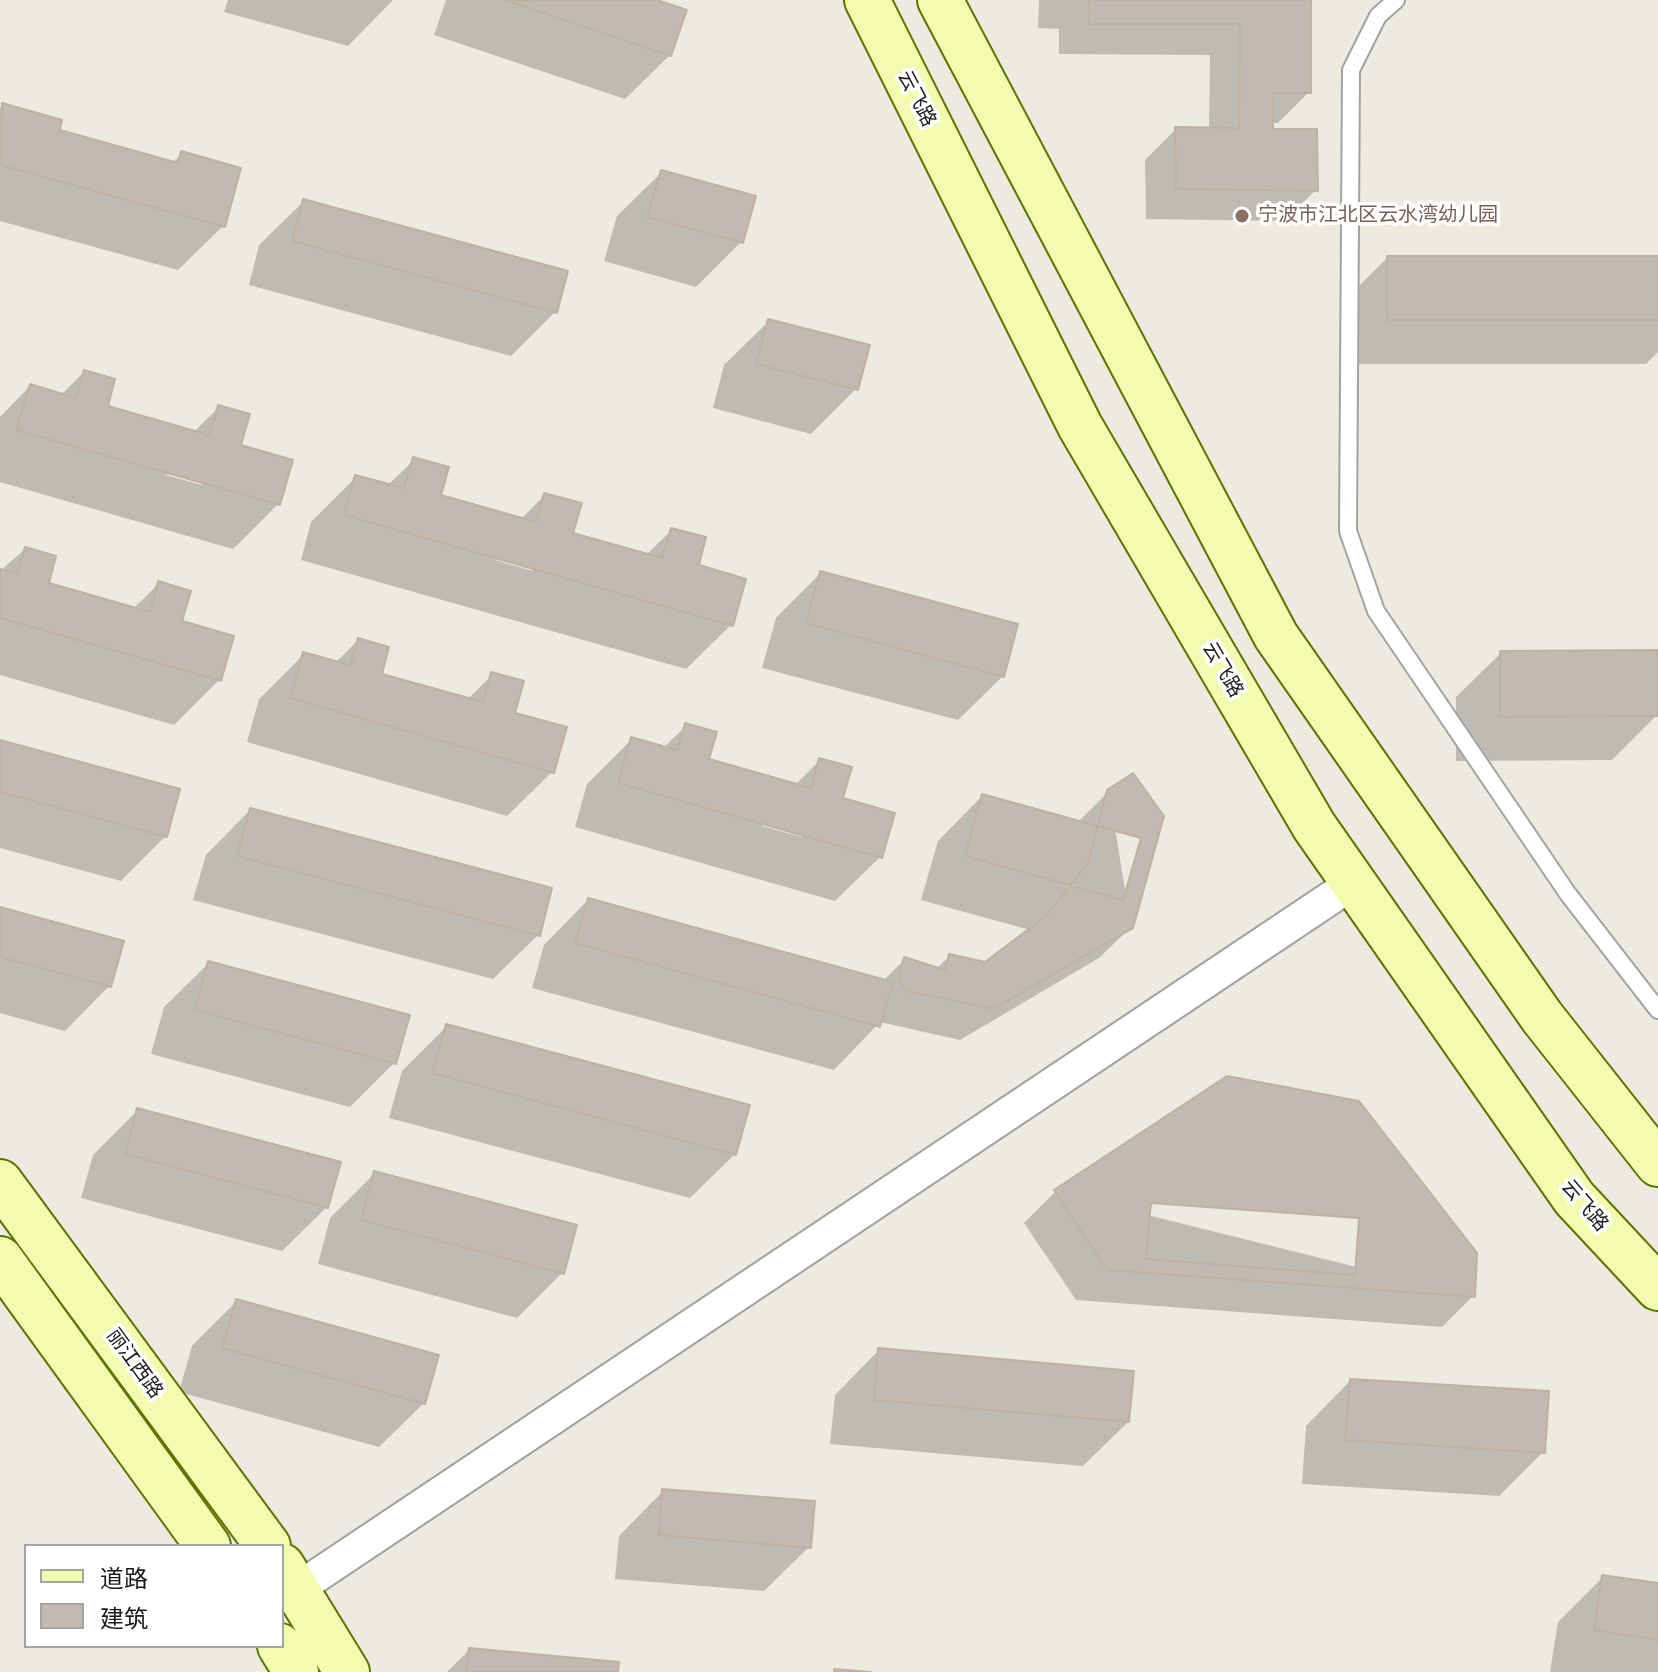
<!DOCTYPE html>
<html>
<head>
<meta charset="utf-8">
<style>
  body { margin:0 }
  #map { position:relative; width:1658px; height:1672px; overflow:hidden; background:#edeae0; font-family:"Varela Round","Noto Sans SC",sans-serif }
  canvas { display:block }
  .legend { position:absolute; left:24px; top:1544px; width:260px; height:104px; box-sizing:border-box; background:#fff; border:2px solid #a4a4a4; margin:0; padding:10px 14px; list-style:none; font-size:24px; color:#1b1b1b }
  .legend li { display:flex; align-items:center; gap:16px; height:40px }
  .legend b { width:40px; border:2px solid #a4a4a4 }
</style>
</head>
<body>
<div id="map">
<canvas width="1658" height="1672"></canvas>
<ul class="legend">
<li><b style="height:10px;background:#f2fbb0"></b>道路</li>
<li><b style="height:22px;background:#c2b9b0"></b>建筑</li>
</ul>
</div>
<script>
const ctx = document.querySelector('canvas').getContext('2d');
ctx.lineJoin = 'round';
function paint(path, color) {
  ctx.fillStyle = color;
  ctx.fill(path, 'evenodd');
}
function trace(path, color, width, dash) {
  ctx.strokeStyle = color;
  ctx.lineWidth = width;
  ctx.lineCap = dash ? 'butt' : 'round';
  ctx.setLineDash(dash || []);
  ctx.stroke(path);
}
function drawText(font, color, halo, rows, align = 'center') {
  ctx.font = font + ' "Varela Round","Noto Sans SC",sans-serif';
  ctx.lineWidth = 7;
  ctx.setLineDash([]);
  ctx.textBaseline = 'middle';
  ctx.strokeStyle = halo;
  ctx.fillStyle = color;
  for (const [text, x, y, turn = 0] of rows) {
    ctx.save();
    ctx.translate(x, y);
    ctx.rotate((+turn || 0) * Math.PI / 180);
    ctx.textAlign = isNaN(turn) ? turn : align;
    if (halo) ctx.strokeText(text, 0, 0);
    ctx.fillText(text, 0, 0);
    ctx.restore();
  }
}
paint(new Path2D(`
  M228,0h165l-45,46 -124,-34z
  M446,0h205l19,55 -45,44 -191,-64z
  M1039,0h270v92l-31,31h-7v8l45,59 -31,31 -139,-2 -1,-59 31,-31h33l1,-74 -151,-1v-25l-21,-1z
  M3,106l54,26 115,31 10,-9 41,72 -45,44 -178,-49v-113z
  M662,172l79,70 -45,45 -92,-26 13,-45z
  M304,201l251,111 -44,44 -262,-71 10,-40z
  M1387,258h271v94l-12,12h-303v-62z
  M769,321l87,68 -45,45 -98,-26 11,-43z
  M84,372l21,36 88,25 26,-26 20,39 39,58 -45,45 -233,-67v-65l30,-31 31,9zM170,472l33,9 -1,4 -36,-10z
  M414,460l24,37 82,23 25,-25 26,39 75,21 26,-25 59,95 -45,44 -385,-109 10,-38 45,-45 31,9zM498,557l35,10v4l-38,-11z
  M25,549l21,35 87,25 26,-26 21,40 51,15 -12,42 -45,45 -174,-50v-104z
  M820,574l183,102 -45,44 -196,-52 14,-50z
  M358,640l21,35 88,25 25,-25 21,39 39,58 -45,44 -260,-74 12,-43 45,-45 31,9z
  M1501,653l155,63 -44,44 -156,1v-64z
  M686,726l21,35 88,24 25,-25 21,40 39,57 -45,44 -260,-74 12,-43 45,-45 31,9zM763,822l39,11v4l-40,-11z
  M0,742l166,94 -45,45 -121,-33z
  M1109,791l22,136 -32,31 -139,82 -80,-18 -46,48 -302,-82 12,-43 44,-45 295,81 22,-22 31,10 14,-13 35,8 45,-34 -109,-30 17,-59 44,-45 95,27zM1067,882l28,12 -29,-8z
  M250,810l288,125 -45,44 -300,-79 13,-45z
  M0,909l109,77 -44,45 -65,-18z
  M209,963l185,100 -44,44 -199,-53 13,-47z
  M447,1026l288,128 -45,44 -301,-80 13,-47z
  M138,1110l189,97 -45,44 -201,-53 12,-43z
  M375,1173l187,100 -45,45 -199,-54 12,-46z
  M1055,1192l418,104 -31,31 -366,-27 -52,-77z
  M237,1301l187,102 -45,44 -200,-55 13,-46z
  M879,1350l249,72 -45,44 -253,-22 5,-49z
  M1350,1381l193,71 -44,44 -197,-12 4,-58z
  M663,1491l146,56 -45,44 -149,-12 4,-43z
  M1603,1577l55,9v86h-108l8,-50z
  M469,1650l147,22h-169z`), '#0003');
const building = new Path2D(`
  M505,0h152l30,10 -16,46z
  M1089,0h222v93h-38v36h44l1,62 -142,-2 -1,-62 64,1 1,-104h-151z
  M2,103l60,17 -2,10 118,33 3,-12 60,17 -16,59 -225,-62z
  M661,170l95,26 -13,47 -96,-26z
  M303,199l265,72 -11,42 -265,-72z
  M1387,256h271v64h-271z
  M768,319l102,26 -12,45 -102,-26z
  M84,370l31,9 -7,27 101,29 9,-30 32,9 -9,31 52,15 -13,45 -264,-75 14,-46 46,14z
  M413,457l36,10 -8,28 95,27 8,-29 38,10 -9,30 89,25 9,-30 35,9 -7,28 47,14 -13,47 -389,-111 11,-40 49,13z
  M25,547l31,9 -7,27 101,29 8,-31 33,10 -9,30 52,15 -13,45 -221,-63v-49l17,5z
  M820,571l198,53 -14,53 -198,-54z
  M358,638l31,9 -7,27 101,28 8,-30 33,9 -9,32 52,14 -13,46 -264,-75 13,-46 47,13z
  M1658,650v66l-158,1v-66z
  M685,723l32,9 -8,27 102,29 8,-30 33,9 -9,31 52,15 -13,45 -264,-75 13,-46 46,13z
  M0,740l180,49 -13,48 -167,-45z
  M1133,773l31,43 -31,112 -140,81 -87,-18 -8,-12 6,-22 41,13 4,-16 36,8 61,-46 42,-53 19,-73z
  M982,794l159,44 -18,62 -158,-44z
  M250,808l302,80 -12,48 -303,-80z
  M588,898l305,84 -13,45 -305,-84z
  M0,907l124,34 -13,46 -111,-30z
  M208,961l202,54 -14,49 -201,-54z
  M446,1024l304,81 -14,50 -304,-82z
  M1227,1076l132,25 118,152 -2,44 -368,-27 -53,-80z
  M137,1108l204,54 -13,46 -203,-54z
  M374,1171l203,54 -13,49 -203,-54z
  M1151,1203l208,15 -4,57 -209,-16z
  M236,1299l203,56 -14,49 -203,-56z
  M878,1348l256,23 -5,51 -255,-22z
  M1350,1379l199,12 -4,62 -200,-13z
  M662,1489l153,12 -4,47 -152,-13z
  M1602,1575l56,8v57l-64,-10z
  M469,1648l150,14 -1,10h-152z
  M834,1669l37,3h-37z`);
paint(building, '#c2b9b0');
trace(building, '#bfb1a2', 2);
const lane = new Path2D(`
  M1396,0l-18,16 -27,54 -3,461 28,80 192,283 90,116`);
const street = new Path2D(`
  M282,1596l15,-7 1056,-706`);
const secondary = new Path2D(`
  M867,0l213,426 234,400 260,372 84,90
  M940,0l336,636 266,381 116,147
  M0,1182l268,364
  M0,1259l208,287
  M282,1566l65,106
  M280,1646l16,26`);
trace(lane, '#a2a2a2', 20);
trace(street, '#a2a2a2', 36);
trace(secondary, '#5f7301', 48);
trace(lane, '#fff', 16);
trace(street, '#fff', 32);
trace(secondary, '#f2fbb0', 44);
for (const [x, y, r, color] of [
  [1242,216,8,"#8d6e63"]
]) {
  const dot = new Path2D();
  dot.arc(x, y, r, 0, 2 * Math.PI);
  ctx.fillStyle = color;
  ctx.fill(dot);
  trace(dot, '#fff', 3);
}
drawText('20px', '#1b1b1b', '#fff', [
  ["云飞路",916,99,63],
  ["云飞路",1222,670,60],
  ["云飞路",1584,1206,50],
  ["丽江西路",134,1364,54]
]);
drawText('20px', '#785e54', '#fff', [
  ["宁波市江北区云水湾幼儿园",1258,216]
], 'left');
</script>
</body>
</html>
